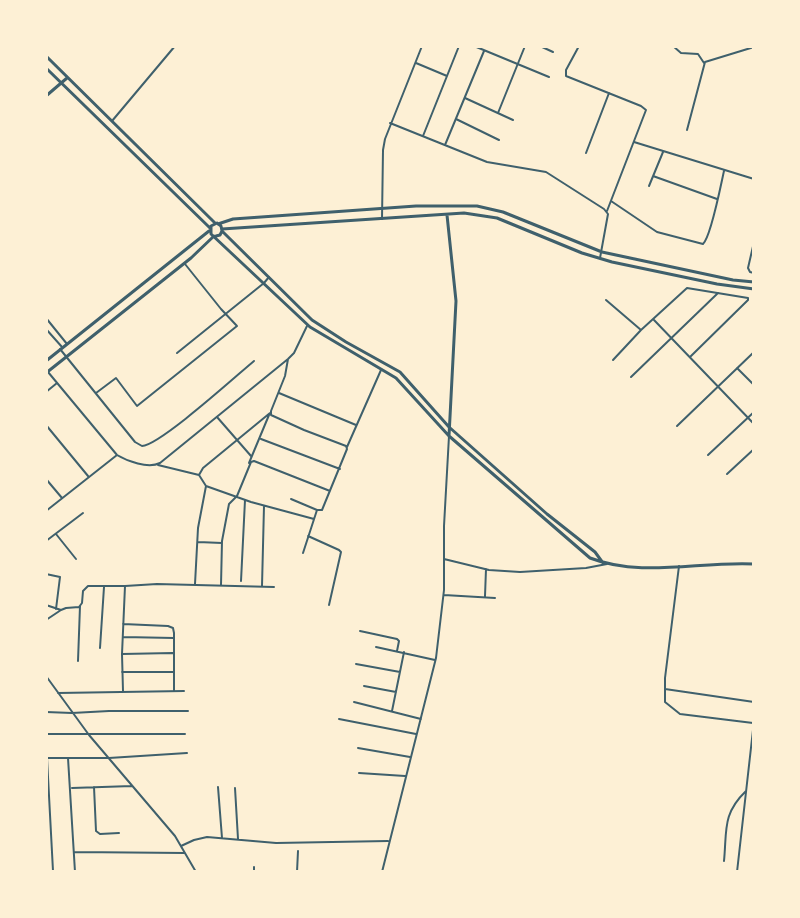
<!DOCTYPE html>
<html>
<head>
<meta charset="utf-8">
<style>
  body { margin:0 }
  #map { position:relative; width:800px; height:918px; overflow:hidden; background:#fdf0d5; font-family:"Asap Condensed",sans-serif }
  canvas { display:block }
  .frame { position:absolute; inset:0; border:48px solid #fdf0d5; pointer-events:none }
</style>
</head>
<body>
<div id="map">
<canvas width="800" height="918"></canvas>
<div class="frame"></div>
</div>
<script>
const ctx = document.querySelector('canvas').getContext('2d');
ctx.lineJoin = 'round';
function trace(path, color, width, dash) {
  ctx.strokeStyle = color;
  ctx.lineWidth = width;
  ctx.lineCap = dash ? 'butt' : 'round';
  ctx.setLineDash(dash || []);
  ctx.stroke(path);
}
trace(new Path2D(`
  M474,46l75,31
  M540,46l13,6
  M579,46l-13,24v6l75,30 5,4 -39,101
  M673,46l8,7 17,1 6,9
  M416,63l31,13
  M465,98l48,22
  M498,113l27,-67
  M456,119l43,21
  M112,121l63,-75
  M390,123l97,39 59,10 58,37 4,5 -8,44
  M687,130l18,-68 49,-15
  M423,136l36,-90
  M634,142l120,37
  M445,145l39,-94
  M586,153l23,-60
  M653,176l64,23
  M649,186l14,-34
  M611,201l46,31 46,12c8,-7 18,-60 21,-73
  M382,219l1,-69 2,-11 37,-93
  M754,242l-6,26 2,4 4,1
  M606,300l35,30
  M46,318l21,26
  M654,320l100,104
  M46,329l16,18
  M60,349l75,93 7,4c18,-1 94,-70 112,-85
  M177,353l87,-70 5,-6
  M288,359l-3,17 -14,35v4l33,15 42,16 1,3 -25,61h-5l-26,-11
  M613,360l28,-30 46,-42 61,10v2l-58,57
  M737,368l17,17
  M48,372l69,83c10,6 31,14 43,8l128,-104 6,-6 13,-27
  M631,377l87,-84
  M46,392l11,-9
  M96,393l20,-15 21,28 100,-80 -16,-17 -36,-45
  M279,393l77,32
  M270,413l-67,55 -4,7 7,11 45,16 63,17
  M217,417l34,39
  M46,425l42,51
  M677,426l77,-74
  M261,439l79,30
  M347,447l34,-77
  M708,455l46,-43
  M249,463l20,-48
  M158,465l41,10
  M727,474l27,-25
  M46,479l16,19
  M46,511l71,-56
  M56,534l20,25
  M308,536l31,14 2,2 -12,53
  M46,541l37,-28
  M198,542l24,1
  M303,553l14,-43
  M444,559l45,11 31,2 66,-4 21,-4
  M679,566l-14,112v24l15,12 73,9
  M46,574l14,3 -4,32
  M241,581l4,-81
  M195,584l3,-56 8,-42
  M221,585l1,-44 7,-37 8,-8 14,-34 3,-1 76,30
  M262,586l2,-80
  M444,595l51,3
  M485,596l1,-27
  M46,605l15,5 5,-2 13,-1 3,-4 1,-12 5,-5h37l32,-2 117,3
  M46,620l15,-10
  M123,624l45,2 5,2 1,5v58
  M360,631l37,8 2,2 -2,10
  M123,637l51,1
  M376,647l59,13
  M100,648l4,-61
  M122,654l51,-1
  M78,661l2,-55
  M356,664l44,8
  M122,672h51
  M46,676l43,59 86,101 21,36
  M364,686l32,6
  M665,689l89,13
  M123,691l-1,-37 3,-68
  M58,693l126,-2
  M354,702l67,17
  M392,711l12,-59
  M46,712l26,1 37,-2h79
  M339,719l77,15
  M46,734h139
  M358,748l52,9
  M46,758h63l78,-5
  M47,758l6,113
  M68,758l7,114
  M359,773l46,3
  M94,787l2,44 4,3 19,-1
  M218,787l4,51
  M72,788l60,-2
  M235,788l3,51
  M181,846l13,-6 13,-3 69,6 112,-2
  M74,852l111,1
  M724,861c3,-30 -2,-47 22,-70
  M254,872v-5
  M297,872l1,-21
  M382,872l54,-214 8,-68v-64l5,-90
  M737,872l17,-151`), '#3f606c', 2);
trace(new Path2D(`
  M46,56l169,167
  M46,68l164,160
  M46,96l21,-18
  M447,215l9,86 -7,135
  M218,224l15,-5 183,-13h61l26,6 99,40 131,28 21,2
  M222,229l242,-16 33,5 85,35 30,9 105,22 37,5
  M222,231l90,89 34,22 54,30 49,55 98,87 48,38 8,11
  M216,236l4,-1 2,-4 -1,-5 -4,-3 -6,3v8l99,93 86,51 53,58 141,122c52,20 109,3 164,6
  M46,361l163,-130
  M46,373l145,-115 23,-22`), '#3f606c', 3);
</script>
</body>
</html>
